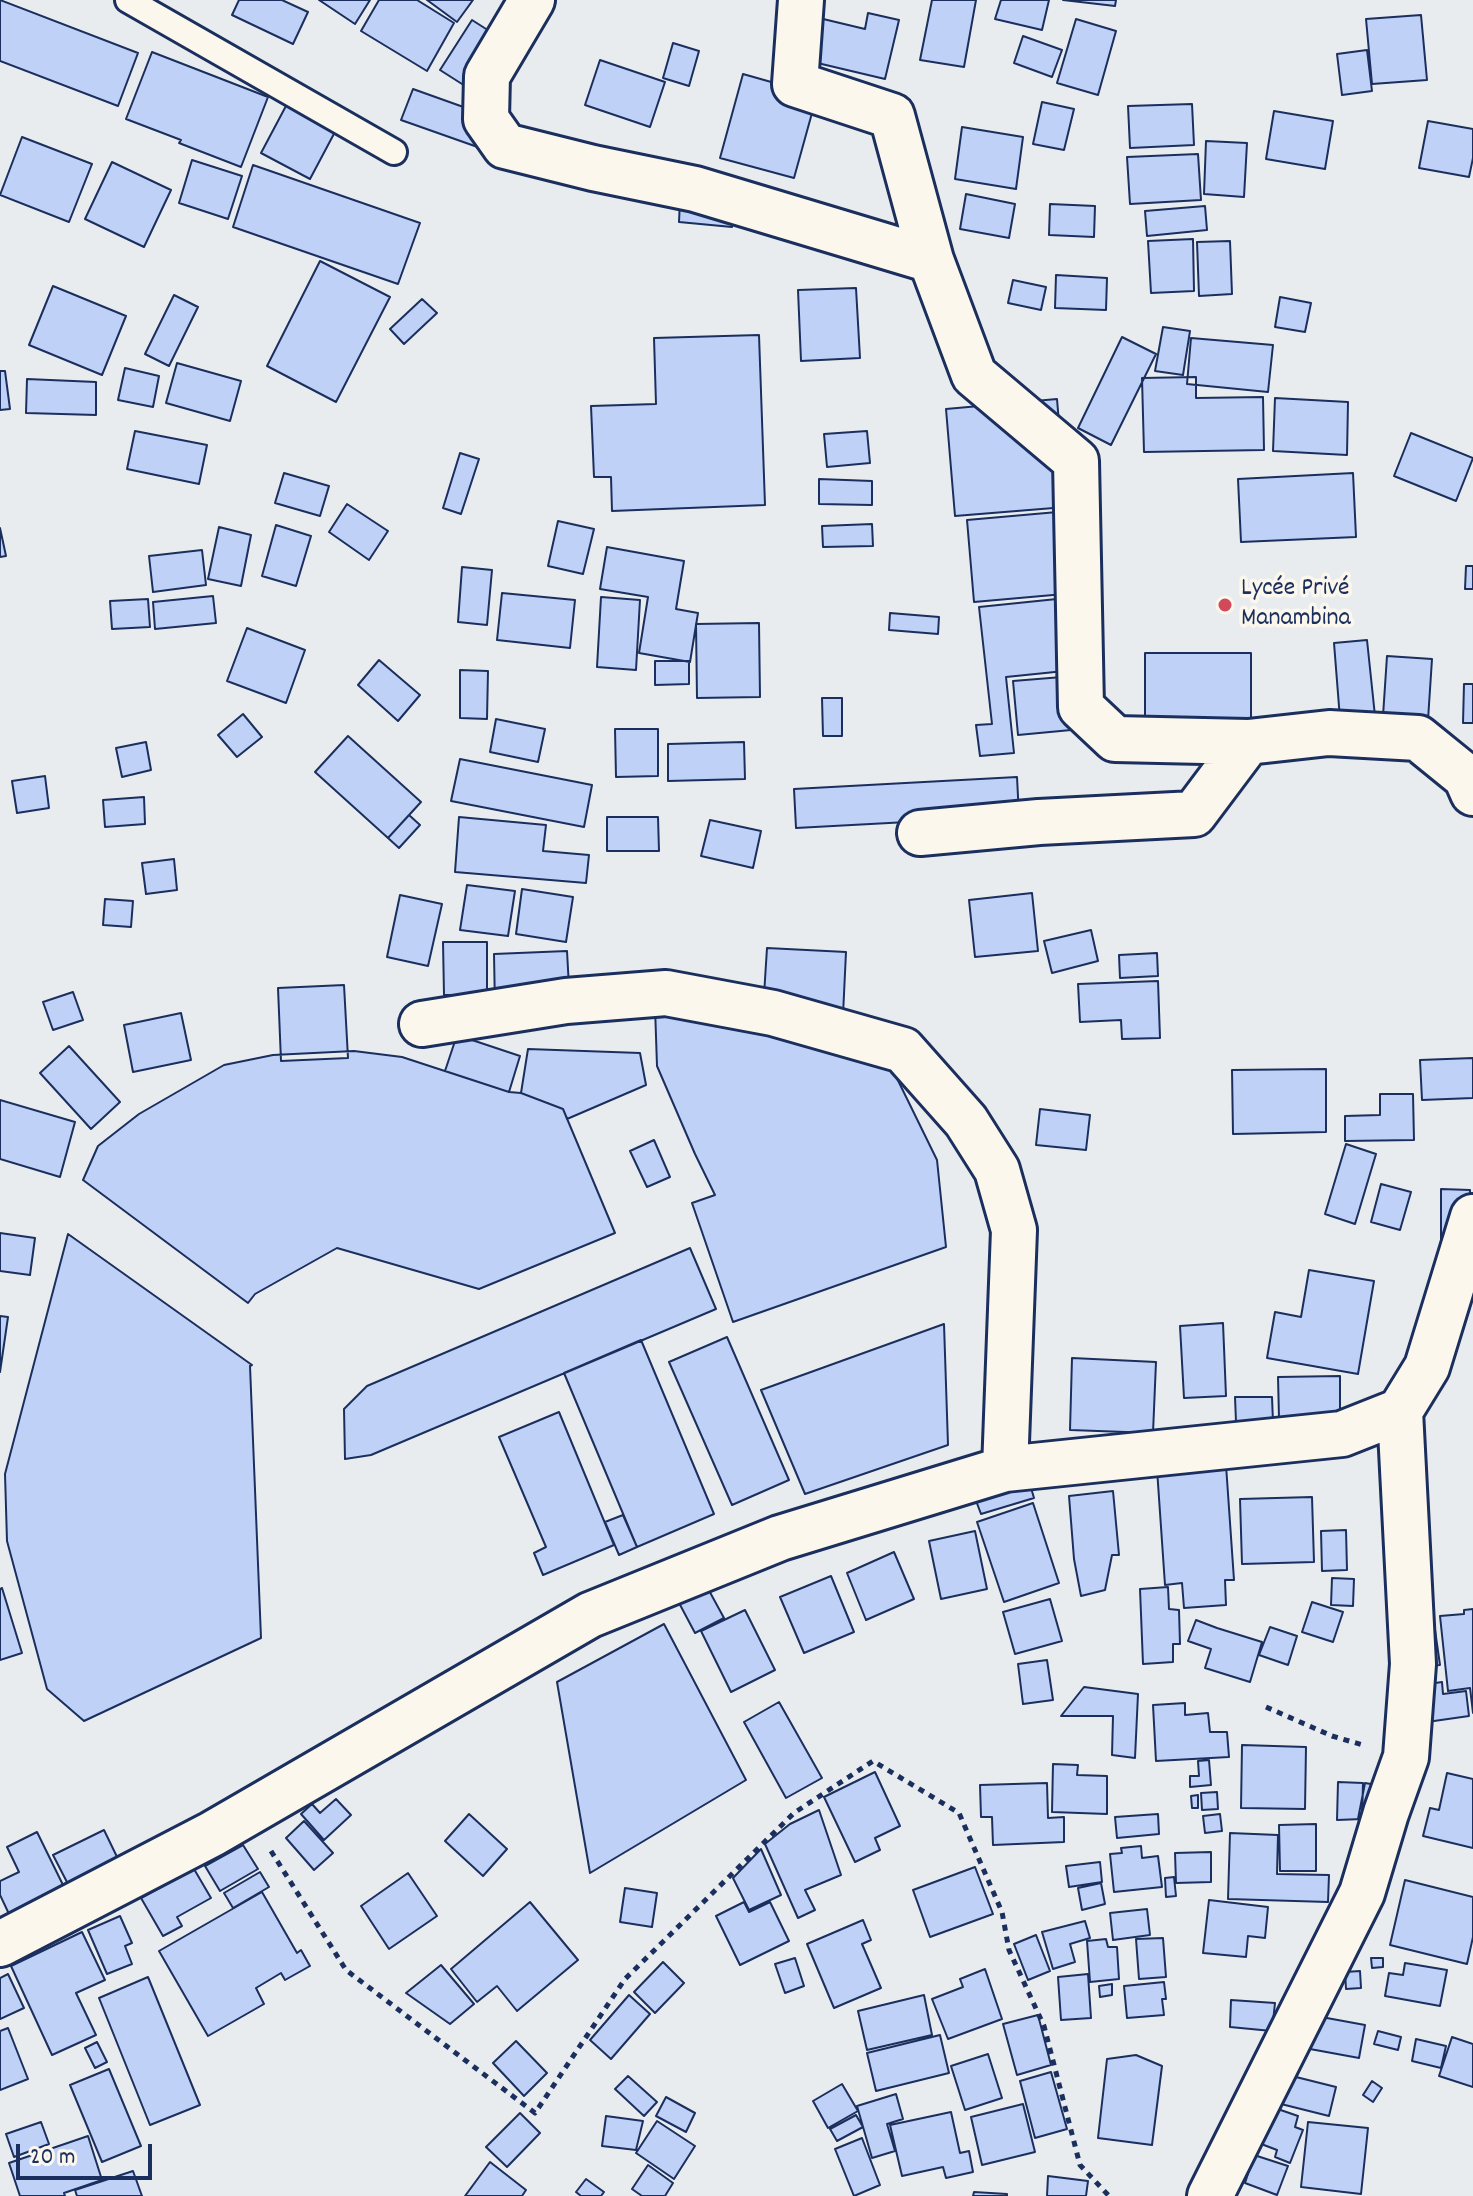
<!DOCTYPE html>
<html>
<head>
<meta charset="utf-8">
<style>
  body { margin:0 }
  #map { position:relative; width:1473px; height:2196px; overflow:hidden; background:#e9ecef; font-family:Dekko,sans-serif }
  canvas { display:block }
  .scale { position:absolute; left:16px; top:2144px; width:136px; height:36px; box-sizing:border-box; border:4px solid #1b2f5e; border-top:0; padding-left:10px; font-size:24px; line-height:28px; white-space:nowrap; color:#1b2f5e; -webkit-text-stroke:6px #fbf7ec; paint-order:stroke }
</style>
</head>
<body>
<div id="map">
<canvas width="1473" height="2196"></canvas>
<div class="scale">20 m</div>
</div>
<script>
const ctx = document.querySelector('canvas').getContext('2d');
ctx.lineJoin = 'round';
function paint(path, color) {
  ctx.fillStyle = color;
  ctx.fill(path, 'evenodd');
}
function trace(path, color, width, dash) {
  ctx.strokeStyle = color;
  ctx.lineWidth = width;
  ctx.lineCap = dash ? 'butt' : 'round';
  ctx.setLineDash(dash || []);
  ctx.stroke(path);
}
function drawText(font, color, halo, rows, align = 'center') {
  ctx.font = font + ' Dekko,sans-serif';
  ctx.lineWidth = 7;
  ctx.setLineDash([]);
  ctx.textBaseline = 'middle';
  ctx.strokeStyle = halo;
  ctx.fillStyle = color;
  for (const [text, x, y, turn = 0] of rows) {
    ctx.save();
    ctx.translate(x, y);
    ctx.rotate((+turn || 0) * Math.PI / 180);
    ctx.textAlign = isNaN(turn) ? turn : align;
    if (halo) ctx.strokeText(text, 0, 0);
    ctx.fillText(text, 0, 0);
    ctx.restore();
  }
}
const building = new Path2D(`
  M0,0l138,53 -20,53 -118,-45z
  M239,0h43l26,12 -15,32 -61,-29z
  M319,0h51l-15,24z
  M379,0h38l37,23 -27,48 -66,-40z
  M427,0h46l-16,22z
  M932,0h44l-12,67 -44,-7z
  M1001,0h48l-7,30 -47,-11z
  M1063,0h53l-1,6z
  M868,13l31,7 -14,59 -76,-18 10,-43 46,11z
  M1421,15l6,65 -55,4 -6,-65z
  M1076,19l40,12 -18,64 -41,-12z
  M472,20l33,21 -32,50 -33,-21z
  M1023,36l39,14 -10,27 -38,-14z
  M673,43l26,8 -10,35 -26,-8z
  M1367,50l5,41 -30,4 -5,-41z
  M152,52l116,45 -27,70 -62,-24 2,-3 -55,-21z
  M600,60l65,22 -15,45 -65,-22z
  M743,74l74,21 -23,83 -74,-20z
  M413,89l84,30 -11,31 -85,-30z
  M1042,102l32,7 -10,41 -31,-6z
  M287,104l49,26 -26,49 -49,-26z
  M1192,104l2,41 -64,3 -2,-42z
  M1274,111l59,10 -8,48 -59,-10z
  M1428,121l45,8v29l-4,19 -50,-9z
  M962,127l61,10 -7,52 -61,-10z
  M22,137l70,27 -23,58 -69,-27z
  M1206,141l41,2 -3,54 -40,-3z
  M1198,154l3,46 -71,4 -3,-47z
  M192,160l50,16 -14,43 -49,-16z
  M112,162l59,28 -27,57 -59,-28z
  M253,165l167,58 -22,61 -165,-57z
  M966,194l49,10 -6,34 -49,-9z
  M680,200l53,4 -1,23 -53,-5z
  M1050,204l45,2 -1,31 -45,-2z
  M1205,206l2,24 -60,6 -2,-25z
  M1193,239l1,52 -43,2 -3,-52z
  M1230,241l2,53 -33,2 -2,-54z
  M320,261l70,36 -54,105 -69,-36z
  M1056,275l51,3 -1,32 -51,-2z
  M1013,280l33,7 -5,23 -33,-7z
  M53,286l73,30 -24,59 -73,-30z
  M856,288l4,70 -59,3 -3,-71z
  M174,295l24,12 -29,59 -24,-12z
  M1280,297l31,6 -6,29 -30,-5z
  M422,299l15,14 -33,31 -14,-15z
  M1163,327l27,4 -7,44 -28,-4z
  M759,335l6,170 -153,6 -1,-34h-17l-3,-71 65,-2 -2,-66z
  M1122,337l34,17 -45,91 -33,-17z
  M1191,338l82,7 -5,47 -81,-8z
  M177,363l64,18 -11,40 -64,-18z
  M125,368l34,8 -6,31 -35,-7z
  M0,371h5l5,38 -10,1z
  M1196,377v21l67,-1 1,53 -120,2 -2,-74z
  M27,379l69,3v33l-70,-2z
  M1275,398l73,4 -1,53 -74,-4z
  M1057,399l9,108 -111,9 -9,-107z
  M135,431l72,14 -8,39 -72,-15z
  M867,431l3,32 -43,4 -3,-33z
  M1411,433l62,25 -17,43 -62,-25z
  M460,453l19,6 -18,55 -18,-6z
  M284,473l45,13 -9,30 -45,-13z
  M1353,473l3,64 -115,5 -3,-63z
  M819,479l53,2v24l-53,-1z
  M347,504l41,27 -19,29 -40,-28z
  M1080,510l7,82 -113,10 -7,-82z
  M558,521l36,8 -11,45 -35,-8z
  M872,524l1,22 -50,1 -1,-21z
  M276,525l35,11 -15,50 -34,-10z
  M219,527l32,8 -10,51 -33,-7z
  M0,528l6,28 -6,1z
  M607,547l77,14 -8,48 22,4 -8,49 -51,-9 9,-56 -48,-8z
  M202,550l4,35 -53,7 -4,-36z
  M1466,566h7v23h-8z
  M462,567l30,3 -5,55 -29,-3z
  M502,593l73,7 -5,48 -73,-8z
  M213,596l3,27 -61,6 -2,-27z
  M1086,596l8,72 -88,9 8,76 -34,3 -4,-31 16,-1 -13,-117z
  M601,597l39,3 -4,70 -39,-3z
  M148,599l2,28 -38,2 -2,-28z
  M890,613l49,4 -1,17 -49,-4z
  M759,623l1,74 -63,1 -1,-74z
  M247,628l58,22 -19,53 -59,-22z
  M1367,640l8,76 -35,3 -6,-76z
  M1145,653h106v79l-106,-1z
  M1387,656l45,3 -4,61 -45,-4z
  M379,660l41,35 -22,26 -40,-36z
  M655,661h34v23l-34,1z
  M460,670l28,1 -1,48 -27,-1z
  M1099,674l4,53 -85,8 -5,-54z
  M1464,684h9v39h-10z
  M822,698h20v38h-19z
  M243,714l19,23 -25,20 -19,-22z
  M496,719l49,10 -7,33 -48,-10z
  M615,729h43v47l-42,1z
  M348,736l73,66 -33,36 -73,-66z
  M146,742l5,28 -29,7 -6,-29z
  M744,742l1,37 -77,2v-37z
  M460,759l132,26 -8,42 -133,-26z
  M45,776l4,32 -32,5 -5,-32z
  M1017,777l2,39 -223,12 -2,-39z
  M144,797l1,27 -40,3 -2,-27z
  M409,815l11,10 -21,23 -11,-10z
  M459,817l87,8 -3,26 46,4 -3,28 -131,-11z
  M607,817h51l1,34h-52z
  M710,820l51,11 -8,37 -52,-12z
  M174,859l3,31 -31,4 -4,-31z
  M467,885l48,6 -7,45 -48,-6z
  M522,889l51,8 -7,45 -50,-8z
  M1032,893l6,58 -63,6 -6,-57z
  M400,895l42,9 -14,62 -41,-9z
  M105,899l28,2 -2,26 -28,-2z
  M1091,930l7,31 -46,12 -8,-32z
  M443,942h44v53h-43z
  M767,948l79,4 -3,63 -80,-4z
  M567,951l3,54 -75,3 -1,-54z
  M1157,953l1,23 -38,2 -1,-23z
  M1158,981l2,57 -38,1 -1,-19 -41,2 -2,-38z
  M344,985l4,73 -67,3 -3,-73z
  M73,992l10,28 -30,10 -10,-28z
  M655,1007l232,51 50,102 9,87 -213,75 -41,-119 23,-8 -20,-41 -38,-88z
  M181,1013l10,47 -58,12 -9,-47z
  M457,1035l63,21 -11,36 -64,-21z
  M69,1046l51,56 -29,27 -51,-56z
  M528,1049l112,4 6,32 -79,34 -4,-10 -42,-16z
  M354,1051l48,6 107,35 12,1 42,16 52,124 -136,56 -142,-41 -82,46 -7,9 -165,-123 15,-34 41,-32 85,-49 49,-10z
  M1473,1058v40l-51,2 -2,-40z
  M1326,1069v63l-93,2 -1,-64z
  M1380,1094h33l1,46 -69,1v-25l35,-1z
  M0,1100l75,22 -15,55 -60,-18z
  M1040,1109l50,6 -4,35 -50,-5z
  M654,1140l16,37 -23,10 -17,-36z
  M1346,1144l30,10 -21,70 -30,-10z
  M1381,1184l30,8 -11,38 -29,-8z
  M1441,1189l29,1 -1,55h-28z
  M0,1233l35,5 -5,37 -30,-4z
  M68,1234l184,131 -2,1 11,272 -177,83 -37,-32 -40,-148 -2,-67z
  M690,1248l26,61 -345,146 -26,4 -1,-50 23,-23z
  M1309,1270l65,11 -16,93 -91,-16 8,-46 26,5z
  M0,1316l8,1 -8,55z
  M1223,1323l3,73 -42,2 -4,-72z
  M944,1324l4,121 -143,49 -44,-104z
  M727,1337l62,143 -57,25 -63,-143z
  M641,1340l73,174 -77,33 -73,-174z
  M1072,1358l84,4 -3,71 -83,-3z
  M1340,1376v40l-61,2 -1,-41z
  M1235,1397h37l1,25h-37z
  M559,1412l55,133 -71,30 -9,-22 12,-6 -47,-110z
  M1226,1465l8,115h-9l1,25 -42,3 -2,-25 -17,2 -8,-116z
  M1029,1481l5,17 -53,16 -6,-16z
  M1113,1491l6,64h-7l-7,35 -24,6 -7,-37 -5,-63z
  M1312,1497l2,65 -72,2 -2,-65z
  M1033,1503l26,80 -55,19 -27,-80z
  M623,1515l14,32 -18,8 -14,-33z
  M1346,1530l1,40 -25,1 -1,-40z
  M975,1531l12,58 -46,10 -12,-58z
  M894,1552l20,47 -48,21 -19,-47z
  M831,1576l23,56 -50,21 -24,-56z
  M1332,1578l22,1 -1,27 -22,-1z
  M706,1585l18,33 -29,15 -17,-32z
  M1168,1587l1,22 10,1 1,34h-7v18l-30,2 -3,-75z
  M2,1588l20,65 -22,7v-71z
  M1050,1599l12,42 -47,13 -12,-42z
  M1312,1602l31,10 -10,30 -31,-10z
  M1473,1609v104l-3,-25 -22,3 -8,-75 24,-2v-4z
  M745,1610l30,60 -44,22 -30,-61z
  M1196,1620l21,8 45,14 -12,40 -45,-14 6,-19 -23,-8z
  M664,1624l82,156 -156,93 -33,-191z
  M1270,1627l27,9 -9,29 -29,-10z
  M1435,1630l5,35 -22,2 -4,-34z
  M1047,1660l6,40 -30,4 -5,-40z
  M1442,1682l1,12 23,-3 3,25 -42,6 -5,-37z
  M1084,1687l54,7 -3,64 -23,-3 1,-39h-52z
  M779,1702l43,76 -36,20 -42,-76z
  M1185,1703v12l23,-2 2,19h17l2,25 -73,4 -3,-56z
  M1242,1745l64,2 -1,62 -64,-1z
  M1209,1760l2,25 -21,2v-11h9l-1,-15z
  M1053,1764l25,1 -1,10 30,1v38l-55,-2z
  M875,1772l25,54 -25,12 5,12 -25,12 -31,-65z
  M1447,1773l26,6v69l-50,-12 7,-28 9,2z
  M1338,1782l25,1 -1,36 -25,1z
  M1047,1783l1,35 16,-1v25l-71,3 -1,-28h-11l-1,-32z
  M1365,1783l24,4 -8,37 -23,-5z
  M1217,1792l1,17 -16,1 -1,-17z
  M1198,1795v13h-6l-1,-12z
  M336,1799l15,16 -27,25 -23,-26 11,-10 8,9z
  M819,1810l22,65 -36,15 10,20 -17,8 -33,-74 25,-20z
  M469,1814l38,35 -24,27 -38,-35z
  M1158,1814l1,20 -42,4 -2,-21z
  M1220,1814l2,17 -17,2 -2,-17z
  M304,1821l29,32 -19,17 -28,-32z
  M1316,1824v47h-36l-1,-46z
  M104,1830l15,31 -50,25 -16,-31z
  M37,1832l27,55 -55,27 -9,-19v-14l19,-9 -12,-25z
  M1230,1833l48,2 -1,39 52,1 -1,27 -100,-3z
  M243,1845l15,24 -38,22 -15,-25z
  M1141,1846l1,12 16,-2 4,31 -48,5 -4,-38 12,-1 -1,-5z
  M761,1849l20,46 -32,15 -16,-32z
  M1211,1852v30l-35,1 -1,-30z
  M1100,1862l2,20 -33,5 -3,-21z
  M975,1867l18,47 -63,23 -17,-47z
  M194,1869l17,29 -34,19 5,9 -19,10 -22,-38z
  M260,1872l9,15 -36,21 -9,-15z
  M408,1873l29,43 -48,33 -28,-43z
  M1174,1877l2,19 -10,1 -1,-19z
  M1405,1880l68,17v40l-6,27 -77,-19z
  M1101,1883l4,21 -23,6 -4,-22z
  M625,1888l32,5 -5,34 -32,-5z
  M262,1892l35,61 4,-3 9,16 -25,14 -4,-7 -25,15 8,16 -56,32 -49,-85z
  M1209,1900l59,7 -3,31 -17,-2 -2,21 -43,-4z
  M530,1902l48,58 -61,51 -20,-25 -20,16 -26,-33z
  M744,1902l5,10 21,-10 19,39 -49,24 -24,-49z
  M1147,1909l3,26 -37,5 -3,-27z
  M120,1916l12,27 -7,3 7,18 -25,10 -19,-44z
  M863,1920l8,20 -9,4 19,44 -47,20 -27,-64z
  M1085,1921l5,17 -20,6 5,18 -22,7 -11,-37z
  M82,1932l23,48 -29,13 20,42 -44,20 -41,-89z
  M1036,1935l14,36 -22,9 -14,-36z
  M1163,1938l3,39 -27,2 -3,-40z
  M1106,1939l2,8h9l2,32 -29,3 -3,-41z
  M795,1958l9,28 -19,7 -10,-29z
  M1371,1958h12v9l-11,1z
  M663,1962l21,21 -29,30 -21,-21z
  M1405,1963l42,7 -7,36 -55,-10 4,-23 14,2z
  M441,1965l33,39 -24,20 -44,-31z
  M985,1969l17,50 -54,20 -16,-40 31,-12 -3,-8z
  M1360,1971l1,17 -15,1 -1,-17z
  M8,1974l16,34 -24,11v-41z
  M1088,1974l3,44 -30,2 -3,-43z
  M148,1977l52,128 -50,20 -51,-127z
  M1164,1982l2,17h-4l2,16 -37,3 -3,-32z
  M1112,1984v11l-12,2 -1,-11z
  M629,1995l21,19 -39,45 -21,-19z
  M924,1995l8,40 -65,15 -9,-39z
  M1231,2000l44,3 -3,28 -42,-4z
  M1038,2015l13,50 -34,10 -14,-51z
  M1316,2016l49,9 -6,33 -49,-9z
  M8,2028l20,51 -28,11v-59z
  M1378,2031l23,6 -3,13 -24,-6z
  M940,2035l9,38 -73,18 -9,-38z
  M1452,2037l21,7v43l-34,-11z
  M1416,2039l30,7 -5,22 -29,-7z
  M516,2041l31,32 -23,23 -31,-33z
  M97,2042l10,20 -12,6 -10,-20z
  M988,2054l14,44 -37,12 -14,-44z
  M1136,2055l26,11 -10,79 -54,-7 9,-79z
  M109,2069l32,77 -39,16 -32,-77z
  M1051,2072l16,57 -32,9 -15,-57z
  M1288,2075l48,12 -7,29 -48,-12z
  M628,2076l29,26 -13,14 -29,-27z
  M1372,2081l10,7 -9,14 -10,-7z
  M842,2084l16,27 -30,17 -15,-27z
  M896,2094l7,25 -16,5 8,27 -23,7 -15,-52z
  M666,2097l29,16 -9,19 -30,-16z
  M1023,2104l12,48 -53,13 -11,-48z
  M1269,2106l29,10 -3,11 8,3 -13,33 -15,-6 2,-7 -21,-8z
  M951,2112l9,41 9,-2 4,21 -27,6 -3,-11 -41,9 -12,-51z
  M520,2113l20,20 -33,34 -21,-20z
  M856,2115l7,12 -26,14 -7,-12z
  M606,2116l37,5 -7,29 -34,-4z
  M657,2121l38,25 -21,33 -38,-26z
  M41,2122l8,22 -35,13 -8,-23z
  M1308,2122l60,6 -7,66 -60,-7z
  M88,2136l14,44 -38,13 1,3h-45l-11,-33z
  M862,2138l18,47 -26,11 -19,-47z
  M1254,2155l34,11 -11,29 -32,-12z
  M490,2162l36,28 -4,6h-57z
  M648,2165l25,18 -8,13h-23l-10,-7z
  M133,2171l9,25h-65l-2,-6z
  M1048,2176l40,5 -2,15h-39z
  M586,2179l18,13 -3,4h-20l-5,-4z
  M974,2192l33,2v2h-34z`);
paint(building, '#bfd1f6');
trace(building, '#1b2f5e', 2);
const lane = new Path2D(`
  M128,0l266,152`);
const street = new Path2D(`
  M532,0l-45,76 -1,43 19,27 88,22 102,21 236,71 43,115 102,86 5,246 34,32 133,3
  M801,0l-6,84 97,32 39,144
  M920,833l119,-11 155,-8 54,-72 81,-9 89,5 48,39 7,16
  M422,1024l144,-23 100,-8 107,20 130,37 63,71 31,49 17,60 -9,239
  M0,1944l212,-110 378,-219 190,-77 225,-69 337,-35 58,-23 27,-44 46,-150
  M1210,2196l152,-303 24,-80 20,-56 7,-93 -13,-253`);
trace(lane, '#1b2f5e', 30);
trace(street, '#1b2f5e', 50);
trace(new Path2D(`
  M1266,1707l66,29 31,9
  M271,1851l75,119 189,143 90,-134 169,-166 79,-52 86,52 43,99 7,38 35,76 36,139 29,31`), '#1b2f5e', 5, [6, 6]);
trace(lane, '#fbf7ec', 24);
trace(street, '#fbf7ec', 44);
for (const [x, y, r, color] of [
  [1225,605,8,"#d1495b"]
]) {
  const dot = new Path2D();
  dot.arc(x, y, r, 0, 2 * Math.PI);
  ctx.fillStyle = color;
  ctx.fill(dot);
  trace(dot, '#fbf7ec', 3);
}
drawText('26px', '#1b2f5e', '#fbf7ec', [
  ["Lycée Privé",1241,590],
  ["Manambina",1241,620]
], 'left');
</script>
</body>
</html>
